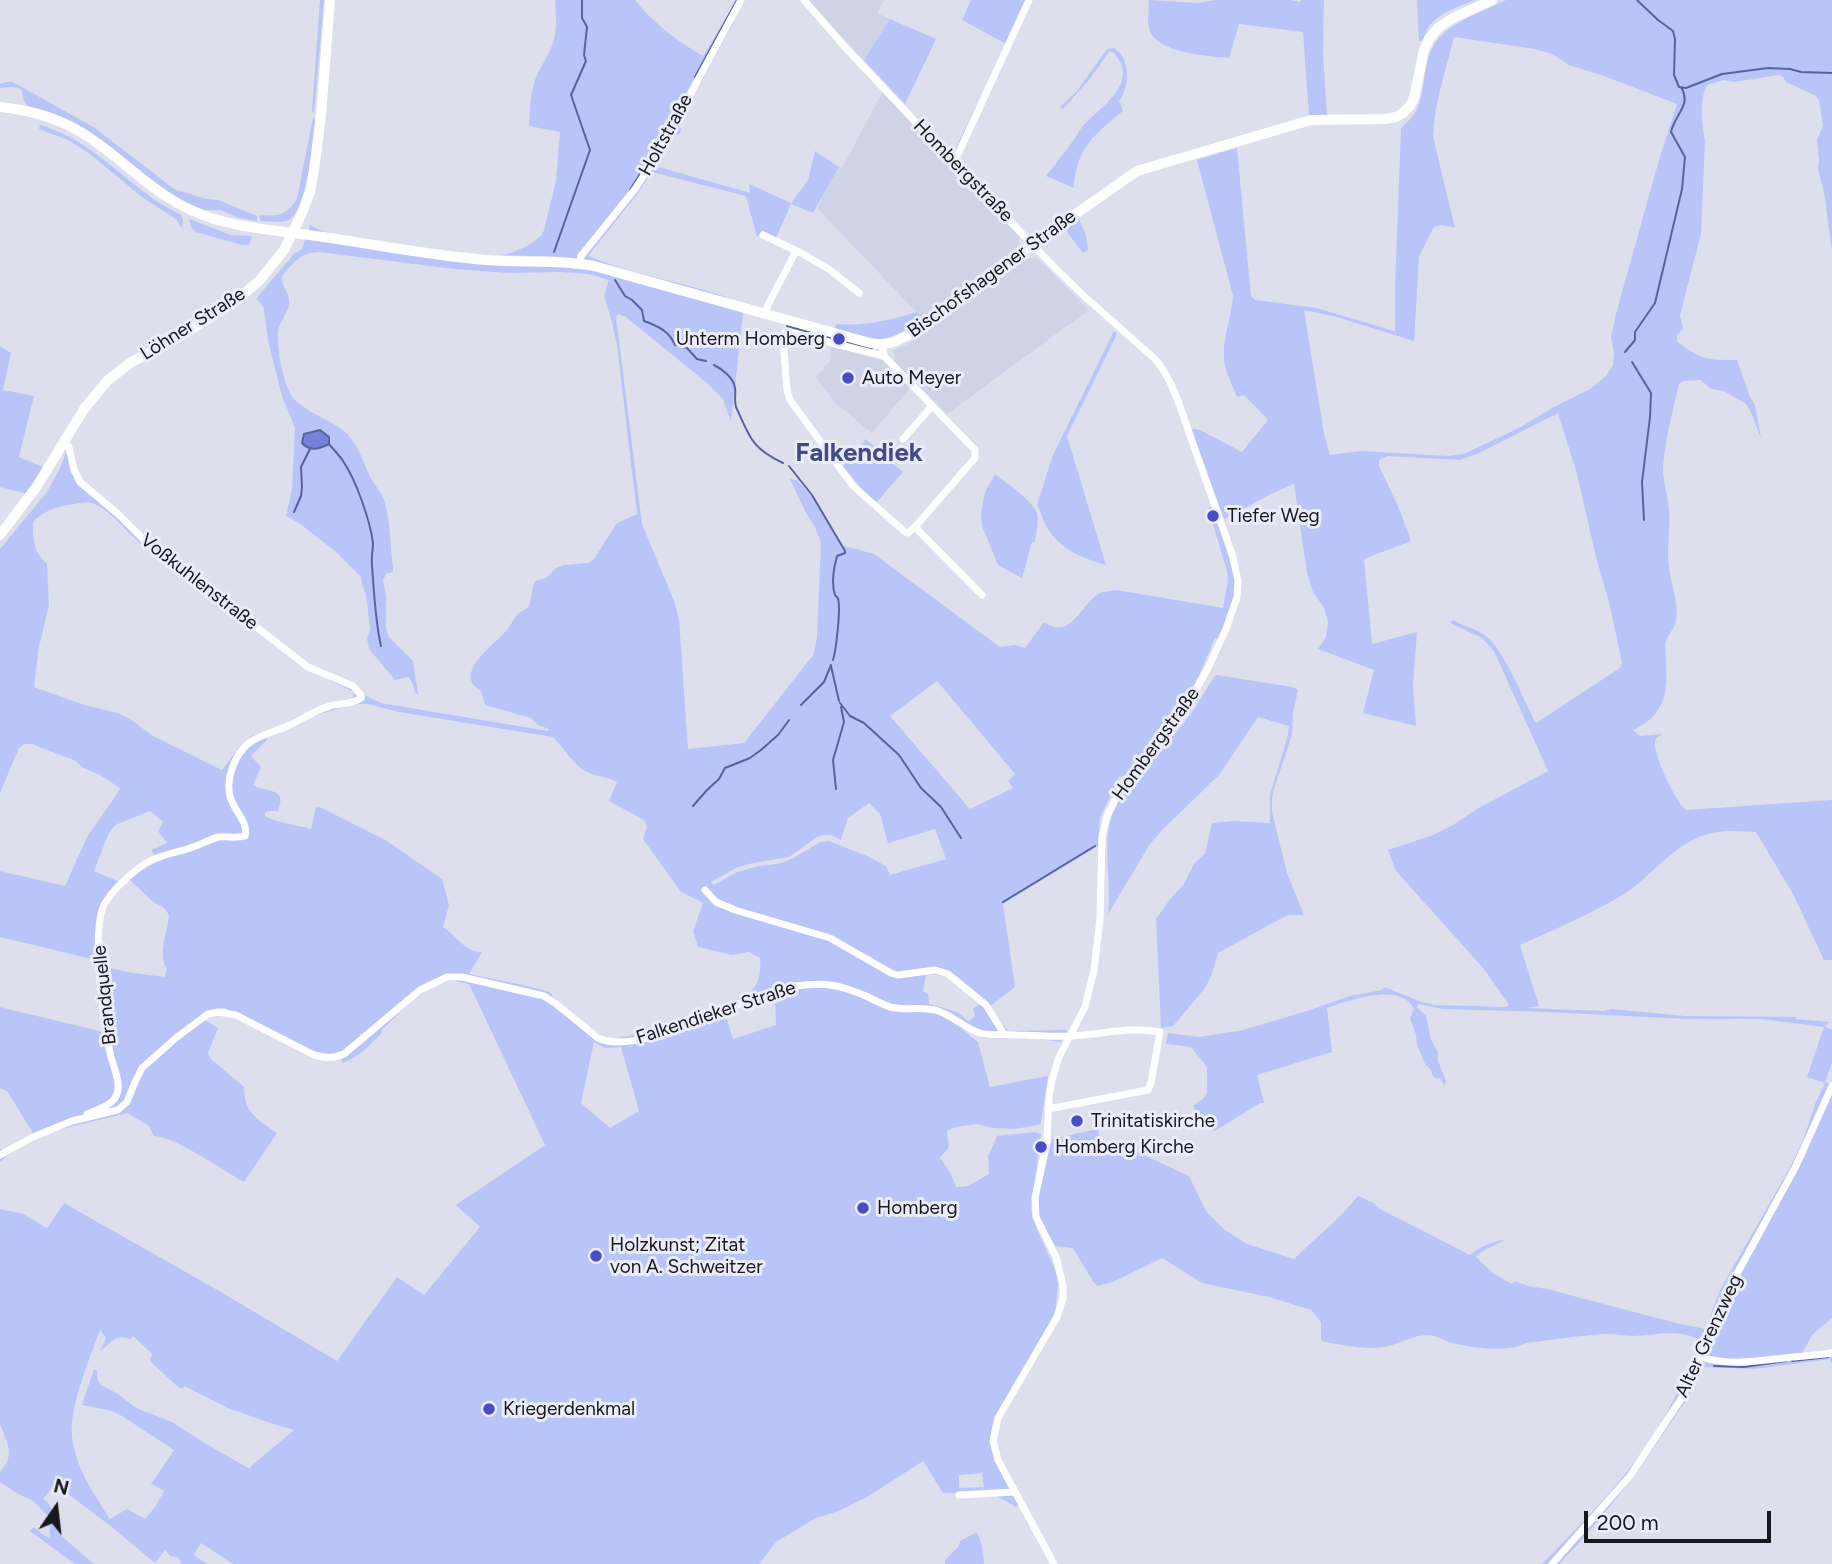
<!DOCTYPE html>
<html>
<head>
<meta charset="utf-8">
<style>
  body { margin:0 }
  #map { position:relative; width:1832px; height:1564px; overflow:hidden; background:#dde0ec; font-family:Figtree,sans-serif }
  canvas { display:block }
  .north { position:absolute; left:21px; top:1473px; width:70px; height:70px; -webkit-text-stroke:5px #eaedf9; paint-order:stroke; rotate:14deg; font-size:19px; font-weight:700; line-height:28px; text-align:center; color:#17181c }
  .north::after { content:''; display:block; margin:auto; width:24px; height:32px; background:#17181c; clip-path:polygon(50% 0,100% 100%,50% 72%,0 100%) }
  .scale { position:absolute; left:1584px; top:1511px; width:187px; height:32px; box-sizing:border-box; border:4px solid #17181c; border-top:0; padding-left:9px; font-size:21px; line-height:24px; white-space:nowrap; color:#17181c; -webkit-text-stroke:5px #eaedf9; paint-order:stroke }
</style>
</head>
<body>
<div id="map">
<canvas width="1832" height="1564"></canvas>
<div class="north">N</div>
<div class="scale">200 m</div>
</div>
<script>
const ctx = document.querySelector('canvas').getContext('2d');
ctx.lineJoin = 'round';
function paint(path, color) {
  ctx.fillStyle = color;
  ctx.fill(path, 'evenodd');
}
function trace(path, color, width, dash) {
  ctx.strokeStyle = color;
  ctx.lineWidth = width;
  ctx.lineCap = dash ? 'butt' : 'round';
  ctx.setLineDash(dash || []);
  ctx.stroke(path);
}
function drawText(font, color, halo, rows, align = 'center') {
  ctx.font = font + ' Figtree,sans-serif';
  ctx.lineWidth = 6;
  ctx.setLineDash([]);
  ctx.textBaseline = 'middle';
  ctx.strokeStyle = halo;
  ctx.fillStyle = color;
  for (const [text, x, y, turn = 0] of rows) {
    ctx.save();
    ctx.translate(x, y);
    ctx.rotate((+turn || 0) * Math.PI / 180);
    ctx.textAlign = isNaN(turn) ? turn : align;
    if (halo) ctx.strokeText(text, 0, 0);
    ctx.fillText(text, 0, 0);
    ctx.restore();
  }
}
paint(new Path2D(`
  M810,0h74l-7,13 13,6 -26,41 -55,-59z
  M883,91l136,144v7l-2,7 -95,69 -105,-110 22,-41 3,1z
  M1025,258h9l6,3 49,49 -142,104 -27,-27 -10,1 -38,45 -37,-30 -20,-27 9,-6v-5l6,-3 1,-15 54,14 10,-1 -2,-10 13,-5z`), '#cfd3e6');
paint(new Path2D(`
  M320,0h4l-10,113 -2,-2z
  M555,0h80c18,23 42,41 68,56l24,-40 7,6 -57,103 4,4 -1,5 -8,1 -17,31 95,27 -1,-9 42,19 17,-23 7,-29 24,16 -26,46 -22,-9 -15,34 -13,-7 -6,6 -11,-41 -94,-24 -14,21 -50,63c50,21 106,27 156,48l-13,118 -8,-23 -15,-15 -82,-67 -8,-3 -2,3 26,207 32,77 5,18 9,130 56,-6 70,-89 3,-17 4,-94 -6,-16 -10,-16 -15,-32 7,1 22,25 16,30 9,11 30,8 126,93 15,-2 10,3 19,-26c28,19 36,-18 56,-29 5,-2 12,-2 17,-3l106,18 5,-28 -1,-9 -19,-63 1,-1h3l11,30 11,38 1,22 -17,42 -3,-1c-10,23 -19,47 -33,68 -11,17 -25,31 -38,46 -10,12 -6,22 -25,25l-19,41 -2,28 -95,58 12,83 -26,20 19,24 59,-1 -6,12 -23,-3 -53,-1 -24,-10 17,14 12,45 58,-11 -7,47 -2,2 -25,4 -22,-1 -14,-4 -22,3 -9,4 2,16 -9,11 10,14 6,15 12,-1 21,-12 -1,-18 9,-20 38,-4 6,2 -10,75 5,18 20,45 2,13 -3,29 -61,106c-11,32 11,58 25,85l-4,2c-7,-7 -17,-8 -21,-13l-51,-1 -20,-32 -56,36 -28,14 -23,7 -40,24 -17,22h-526l-32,-21 -7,12 13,9h-25l-4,-7 -8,-1 -5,-6 -10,13 -42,-35 -58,-44 -12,15 6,5 8,19 3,2 1,10 6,6 27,23h-19l-45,-33 3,-4 17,12 -1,-22 -17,-17 -14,-6 -18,-12v-10c16,-17 7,-29 0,-48v-215l23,5 24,14 17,-25 157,89 116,69 60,-84 27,18 56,-68 -24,-22 89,-60 -76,-161c-7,-1 -14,-4 -21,-3 -20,2 -52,35 -66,49l-1,4c-12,11 -23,25 -39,29l-1,-4 5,-2 6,-6 -2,-3 -20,6h-9l-97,-46 -7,1 -17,8 18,11 -10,25 3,6 33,28c0,26 13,32 33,46l-33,49c-18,-10 -72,-47 -90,-46l-5,-10 -22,-13c-44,12 -93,17 -127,49v-14l2,2 31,-17 -26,-42 -7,-3v-81l103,25 -7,-68 30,8 39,5 2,-8c-10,-15 1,-37 2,-54l-5,-7 -12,-7 -23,-22 28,-21 -6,-8 16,-7 -9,-12 5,-9 -13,-11 -35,14 -7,10 -14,36 26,11 -18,21 -6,57 -96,-23v-66l65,15 22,-49 30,-43 3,-6 -20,-13 -17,-7 -7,-7 -44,-17h-8l-5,4 -19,45v-244l47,-57 13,-24 7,-18 7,24 67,61 169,131 53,26 3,4 15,7 167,28 1,-2 -11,-4 -7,-7 -46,-13 -4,-14c-30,-17 14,-47 25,-60 5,-5 7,-13 13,-18 4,-3 5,-2 9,-6 4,-6 3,-18 7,-26l11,-3 10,-10 8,-3 24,-2 6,-4 23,-36 20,-9 -20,-169 -5,-23 -8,-26 5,-16 -20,-6 -29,-2 -51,1 -55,-4 -135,-17c-15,1 -22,6 -31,17 -2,2 -6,6 -6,9 -1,9 11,17 6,30 -2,7 -7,13 -9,19 -4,15 4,55 12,68 9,15 39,24 53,36 12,10 18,27 24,41 4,10 12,18 16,28 7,21 6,46 9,68v4l-7,2 -3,6 3,16v33l3,8 24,24 5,34 -3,-2 -2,-8 -4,-8 -14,3 -26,-31 -2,-10 3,-10 -4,-35 -4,-9 -1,-8 -26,-26 -36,-28 -13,-7 6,-27 3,-61 -13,-32 -14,-55 -4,-32 -3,-5 -5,-5 38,-45 8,-5 8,-24 12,6 10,2 129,21 67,4 40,-1 -69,-2 10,-1 18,-8 14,-10 3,-6 12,-49 4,-49 -31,-6c1,-14 1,-30 5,-43 4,-13 12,-23 17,-35 7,-15 5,-32 4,-48zM88,502c18,4 30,20 43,33 11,10 23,19 36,25v3l47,39 15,8 77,59 48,23 -1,6 -4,3 -17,1 -18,6 -32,17 -30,11 -15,14 -15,20 -69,-34 -23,-17 -13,-6 -36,-9 -47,-17 5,-40 10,-42 -2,-41c-14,-14 -14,-22 -14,-42 15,-16 34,-17 55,-20zM937,681l78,93 -7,7 5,7 -43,21 -80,-93zM361,704h7l31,8 154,25c12,12 20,29 36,36 10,4 19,4 28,9l-8,19 35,19 3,7 -4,12 38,53 22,11 -10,28 5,16 34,8 17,-3 11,6c1,14 0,25 -11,35 -6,5 -17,8 -24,11 -39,17 -72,29 -114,35l-8,-1 -50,-41 -3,-5 -27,-7 -54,-11 13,-22c-19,-1 -25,-16 -39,-25l6,-22 -7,-26 -55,-38 -65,-33 -6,-1 -5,22c-10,-3 -40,-8 -46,-13v-3l4,-2h9c10,-25 -11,-17 -25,-26l8,-18 -10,-11 16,-16v-4c34,-15 57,-26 94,-32zM869,803l11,11 8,29 47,-14 11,30 -56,16 -4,-9 -19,-10 -38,-15 -9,1 -28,17 -14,5 -20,2 -23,7 -21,12 -3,-3 25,-14 17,-5 36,-6 28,-20 7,-2h7l10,5 7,-22zM933,974l13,3 35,27 -8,4 2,8 -6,5 -12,-9 -28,-8 -1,-10 -5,-3 3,-16zM775,997l1,28 -43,14 -8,-25 33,-14zM594,1042l11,6 16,-1 18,64 -29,17 -29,-25zM100,1330l6,8 -6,13c12,-8 14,-18 30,-12l3,-3 19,18 -2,6 3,4 26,24 3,1 2,-3 44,22 42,15 24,7 -43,36 -1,3 -47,-27 -31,-20 -36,-14 -18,-14 -17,-9 -4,-6v-8l-3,-2 -12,36 30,6 10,5 52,34 -23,34 13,7 -9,16 -10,12 -18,-10 -17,10c-16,-25 -35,-52 -38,-83 -3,-30 18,-78 28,-106zM982,1473l2,14 -25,1v-13z
  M971,0h60l-73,162 -6,-8 3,-4 51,-106 -44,-24z
  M1149,0l48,3 19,-3h75l9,2 1,-2h23l-1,55 4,60 -18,1 -6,-84 -64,-8 -10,34c-21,-2 -75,-5 -80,-30 -2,-8 0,-19 0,-28z
  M1417,0h58c-15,6 -40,14 -48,30 -2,4 -3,8 -5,11h-3z
  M1506,0h326v251l-8,-59 -6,-23 1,-9 -2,-20 6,-14 -4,-26 -3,-4 -30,-14 -3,-5 -4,-2 -45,7 -10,-2 -17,5c-8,16 -5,38 -2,55l-4,94 -21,81 3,14 -6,6v6c23,19 31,19 60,19l13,37 5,8 6,33 -11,-28 -4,-6 -22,-13 -13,-2 -10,-9 -18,1 -4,3c-6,28 -15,57 -16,86 0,11 4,21 5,32 4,21 -2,43 1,65 2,18 10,34 7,53 -1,10 -9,14 -11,24 2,36 8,68 -32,86l7,6 23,-2c-4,2 -7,3 -8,8 -2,12 21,61 31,68l146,-10v160h-8l-31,-66 -37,-62c-12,0 -26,-2 -38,0 -41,5 -63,43 -97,64 -32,19 -68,34 -101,49l19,61 -13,2 78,3 7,-2 74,7 111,1v2l33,3 -4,5 7,2v34l-7,19 7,3v233l-19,16 -11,19 30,1v10l-2,-5 -75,10 -52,-2 -16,32 -54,79 -53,64 -21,22h-17c40,-41 85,-85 115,-134 17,-28 30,-58 42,-88l-1,-3c-20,-10 -42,-4 -64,-3 -8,0 -18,-2 -27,-2 -27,1 -54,6 -81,9 -18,10 -54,5 -74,0 -8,-3 -17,-8 -25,-8 -15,0 -27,9 -42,12 -21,3 -43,-2 -64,-6v-19l-10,-12 -42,-13 -67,-14 -40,-25 -49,24 -15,4 -4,-3 -21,-35 -18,-2 -17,-31 1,-20 13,-56 46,-10 3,16 30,4 58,27 17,35 19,19 22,14 47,15c21,-21 45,-39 64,-63l16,7 6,6 90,46c11,-9 22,-13 36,-16 -9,7 -21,8 -30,18l18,17 18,10 3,-3 13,5 19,3 129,34 29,6 16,-41 70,-122 13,-28 11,-34 10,-21 -18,-6 17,-50 -63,-8h-74l-141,-7 -103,-3 -25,-5 -1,3 9,9 5,23 7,14v8l8,20 -3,9 1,-5 -4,-7 -3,1 -4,-2 -2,-7 -6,-6 -8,-19 -1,-10 -6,-17 4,-9c-13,-28 -66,-8 -87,-1l5,44 -75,23 7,28h-4l-45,28 -14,-7 -7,-1v-18l9,-6 4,-5v-27l-16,-20 -25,-3 2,-11 31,4 44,-7 64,-19 43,-15 32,-6 3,-3 34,14 15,4 72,2 3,-2 -25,-36 -88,-98 -8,-21 45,-15 20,-10 24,-16 71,-38 -54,-120 -12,-13 -32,-15 3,-3c10,6 21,8 30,14 21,13 40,66 53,89l84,-55 2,-5 -12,-57 -14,-49 -19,-83 -19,-61 -79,40 -19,7 -73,-4 -8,4v6l19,40 13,35 -47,18 8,85 45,-12 -4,54 3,40 -53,-13 11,-43 -56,-21 8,-12 2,-15 -4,-14 -11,-16 -6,-19 -13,-89 -23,10 -47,25 -32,-88 1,-2 7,1 42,22 26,-32 -24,-25 -7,2c-5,-13 -12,-25 -13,-38 -2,-21 8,-42 9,-63l-36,-136 40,-12 14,148 4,4 61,8 79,23v-44l6,-159c6,-5 11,-11 15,-17 12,-23 5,-53 23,-73 16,-18 46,-27 67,-38zM1454,37l81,12 17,5 17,11 35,11 73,28 -18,56 -42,150 -6,27 3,16 -1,12 -7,11 -16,13 -40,20 -29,18 -57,27 -16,2 -87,-5 -31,4 -6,-21 -20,-124 33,7 77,24 5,-85 15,-29 8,-2 13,3 -22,-91c1,-33 13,-68 21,-100z
  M890,19l46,20 -31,65 -41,-44z
  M1114,48c17,10 16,39 5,53l4,10c-27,22 -48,38 -49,77l-28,-12c9,-11 18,-23 27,-35 3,-4 5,-9 9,-14 18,-20 60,-44 31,-75h-4l-20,28 -26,29 -3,-2 17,-16 27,-38 4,-4z
  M7,82h6l82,46 79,61 32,10 12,1 39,16v5l-18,-3 -19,-8h-18l-20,-9 -32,-21 -44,-37 -17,-11 -35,-17 -26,-9 -4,-5 -2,-10 -3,-3 -9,-1 -10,1v-4z
  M313,118l3,2c-2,19 -9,93 -29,101 -7,2 -19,0 -27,0v-6c20,1 25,1 37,-16z
  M40,125c42,12 70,41 104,67 11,9 24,16 37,23l2,4 -1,10 -5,-9 -35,-23 -52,-43 -20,-13 -31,-12z
  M189,219l42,16 21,1 -3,9h-7l-46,-13 -5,-5z
  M1079,219l7,16 2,15 -5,3 -14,-18 -4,-8z
  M916,312l6,6c-40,30 -43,22 -87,11l1,-5c27,2 54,-3 80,-12z
  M1114,331l3,3 -50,102 39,129c-24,-7 -47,-16 -60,-39 -4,-7 -5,-14 -9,-21l16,-50z
  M0,346l11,7 -8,37 31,6 -15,61 24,10 -14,27 -29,-7z
  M866,439l37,33 -27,31 -15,-15 -18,-22z
  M995,474c11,9 37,26 42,39 2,9 -1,20 -2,29h-3l-10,36 -24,-13 -16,-39 -1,-11 4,-23z
  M1216,675l77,12 5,3 -5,23 -1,22 -18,54 -2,10v13l15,61 17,42h-15l-9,4 -62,34 -6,21 -7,14 -32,38 -12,2 -5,-109 15,-21 12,-13 11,-21 11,-11 7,-30 22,-2 36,2v-28l18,-60 1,-9 -31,-9 -39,58 -56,54 -13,15 -42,70c4,-30 -5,-62 2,-91 8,-37 55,-73 76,-103 7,-9 13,-18 18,-27 4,-6 7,-13 12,-18z
  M977,1532l5,13 2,19h-39v-4l14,-14 1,-5z`), '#b9c4f8');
const water = new Path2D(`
  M320,430l9,7v7c-10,5 -19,8 -27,-1l2,-9z`);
paint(water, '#7582d8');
trace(water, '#5962a0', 2);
trace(new Path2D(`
  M1637,0l21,20 15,11 2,8 -1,36 5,12 7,1 36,-14 46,-6 22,1 11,3 31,1
  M695,77l42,-77
  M655,152l27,-51
  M630,190l10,-16
  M554,252l36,-102 -19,-55 15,-34 -2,-6 3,-28 -5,-9v-18
  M615,280l10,16 7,4 10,10 2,11c14,5 25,10 31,24l12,3 10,11 9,2
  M787,326l85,23
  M907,330l10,-7
  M1625,352l10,-12v-8l20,-29 27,-114 3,-32 -14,-25c4,-18 21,-27 10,-45
  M1632,362l19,31 -1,24 -8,65 2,38
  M714,365c8,4 20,13 21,23 1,6 -1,12 1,19 14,30 15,41 47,56
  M329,444c5,6 10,11 14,17 13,19 27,59 30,82 0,7 -2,14 -1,22 2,26 3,55 9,81
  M789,466l23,29 33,56v2l-8,3c-3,11 -6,27 -2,39 1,1 3,3 3,4 3,9 -2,52 -5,61
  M294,512l7,-16 1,-9 -1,-20 9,-18
  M831,666l8,35
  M840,703l10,13 14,7 35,32 22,33 20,19 20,31
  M801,705l23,-23 7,-17
  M836,789l-3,-29 11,-38 -3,-15
  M693,806l14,-16 12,-11 6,-11 25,-10 11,-8 17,-15 11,-15
  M1003,902l92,-56
  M1792,1361l36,-4
  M1714,1366l30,1 42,-6`), '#5962a0', 2);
trace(new Path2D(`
  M804,0l40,46 110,117 100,104 30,29 71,63c19,22 26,52 36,79 14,40 28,79 42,119l5,24 -1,16 -11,32 -19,41 -26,46 -53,65 -11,15 -10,20 -5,21 -2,82 -6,51 -9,37 -26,50 -7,23 -3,17 -2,44 -12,57 1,19 20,40 7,28v13l-6,19 -59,101 -5,23 5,19 56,104
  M954,163l75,-163
  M763,235l40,19 27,16 29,23
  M580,263l1,-7 54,-67 24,-37 82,-152
  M764,315l4,-10 28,-54
  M882,345l2,11 -95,-24h-4l-2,7 4,51 3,10 63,86 52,46 3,1 7,-6 60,-69v-8l-91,-94
  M903,439l29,-33
  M63,440l6,7 5,23 6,12 38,32 26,26 164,127 45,19 8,9v3c-9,7 -21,5 -31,8 -15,4 -26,12 -40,19 -27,12 -47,11 -58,44 -3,8 -4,19 -2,27 3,14 19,26 15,40 -9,3 -17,0 -26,1 -9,2 -17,7 -26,10 -19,7 -38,8 -54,21 -12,9 -26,22 -34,35 -15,25 -1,124 6,154 3,12 12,29 4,41 -5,8 -19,12 -28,16
  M915,527l67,68
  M705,890l11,12 19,8 95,28 61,35 7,2 37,-5 13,4 38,31 18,29
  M0,1155l33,-18 39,-16 46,-11 9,-8 8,-20 7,-14 35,-31 31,-23 10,-2 18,3 78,40c12,3 18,4 30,-1l76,-64 27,-13h15l82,19 11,7 43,35c41,20 144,-42 191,-51 33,-5 46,-4 77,9 8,4 16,8 24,11 16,4 33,-1 48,4 15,5 28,18 42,22 11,3 26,1 37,2 18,0 36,2 53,1 30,-1 60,-10 90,-4l-9,51 -3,7 -100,19
  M1701,1357c31,10 61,3 93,0 12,-1 25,-2 38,-4
  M959,1495l56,-3
  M1552,1564l78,-88 53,-80 8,-16 36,-88 69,-126 36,-80`), '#fff', 7);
trace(new Path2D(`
  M0,107c31,3 64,13 90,31 43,29 71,65 124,81 35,10 74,13 110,18 54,8 109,19 163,23 36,3 72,-1 107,6l276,77c16,4 28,-2 42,-10l121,-89 104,-73 174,-51 74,-1 11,-2 7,-4 7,-7 4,-8 10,-48 5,-11 9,-11 13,-9 41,-19
  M0,535l37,-49 47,-77 23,-28 23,-18 52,-28 50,-31 28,-24 24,-30 18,-37 8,-21 4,-22 7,-55 9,-115`), '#fff', 10);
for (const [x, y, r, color] of [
  [839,339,7,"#484dc3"],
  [848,378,7,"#484dc3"],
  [1213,516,7,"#484dc3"],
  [1077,1121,7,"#484dc3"],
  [1041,1147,7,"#484dc3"],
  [863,1208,7,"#484dc3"],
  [596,1256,7,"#484dc3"],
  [489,1409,7,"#484dc3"]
]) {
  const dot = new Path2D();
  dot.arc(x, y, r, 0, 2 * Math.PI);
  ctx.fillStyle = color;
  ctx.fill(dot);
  trace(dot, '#eaedf9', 2.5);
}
drawText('19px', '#17181c', '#eaedf9', [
  ["Holtstraße",666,135,-61],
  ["Hombergstraße",963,171,46],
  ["Bischofshagener Straße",992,274,-36],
  ["Löhner Straße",193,324,-32],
  ["Voßkuhlenstraße",199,582,38],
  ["Hombergstraße",1156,744,-54],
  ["Brandquelle",105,995,-96],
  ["Falkendieker Straße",716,1013,-18],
  ["Alter Grenzweg",1709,1336,-65]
]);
drawText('19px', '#17181c', '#eaedf9', [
  ["Unterm Homberg",825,339,"right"],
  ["Auto Meyer",862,378],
  ["Tiefer Weg",1227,516],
  ["Trinitatiskirche",1091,1121],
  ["Homberg Kirche",1055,1147],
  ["Homberg",877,1208],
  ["Holzkunst; Zitat",610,1245],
  ["von A. Schweitzer",610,1267],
  ["Kriegerdenkmal",503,1409]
], 'left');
drawText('bold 26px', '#424a87', '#eaedf9', [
  ["Falkendiek",859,453]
]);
</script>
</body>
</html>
